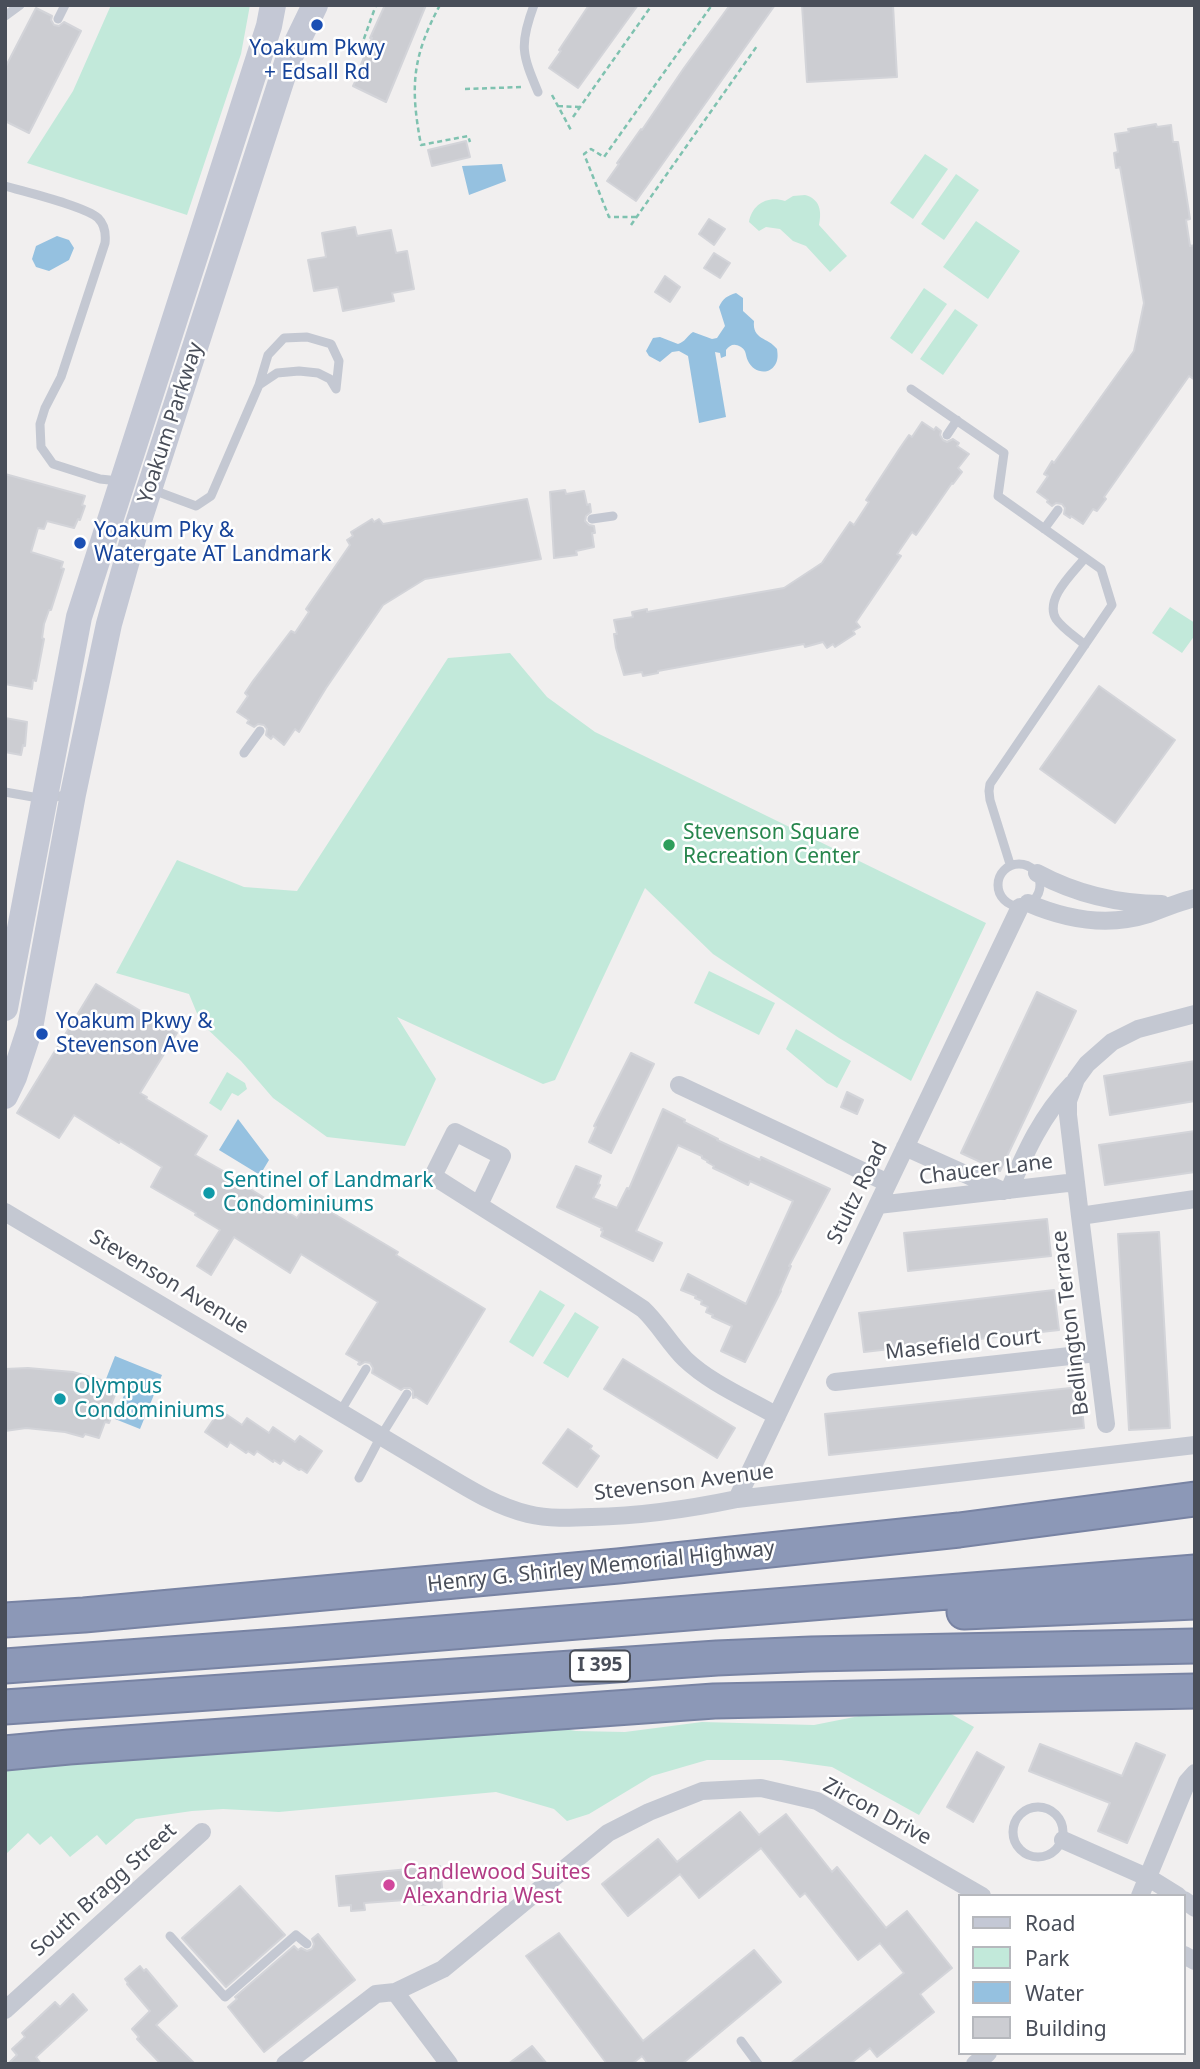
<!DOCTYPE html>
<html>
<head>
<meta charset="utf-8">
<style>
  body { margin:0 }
  #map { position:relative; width:1200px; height:2069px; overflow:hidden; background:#f1efef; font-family:"Noto Sans",sans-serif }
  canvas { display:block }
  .frame { position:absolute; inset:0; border:7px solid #494e59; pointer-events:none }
  .legend { position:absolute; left:958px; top:1894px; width:228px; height:161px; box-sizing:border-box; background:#fff; border:2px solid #b6b8bd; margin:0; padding:9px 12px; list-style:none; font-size:21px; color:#494e59 }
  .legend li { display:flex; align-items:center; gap:14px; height:35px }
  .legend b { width:35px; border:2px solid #b6b8bd }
</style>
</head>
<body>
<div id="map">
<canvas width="1200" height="2069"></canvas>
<div class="frame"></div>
<ul class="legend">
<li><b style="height:9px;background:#c4c8d5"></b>Road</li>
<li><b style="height:19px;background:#c2e9da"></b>Park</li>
<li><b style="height:19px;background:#95c1e0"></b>Water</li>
<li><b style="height:19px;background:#cccdd2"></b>Building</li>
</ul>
</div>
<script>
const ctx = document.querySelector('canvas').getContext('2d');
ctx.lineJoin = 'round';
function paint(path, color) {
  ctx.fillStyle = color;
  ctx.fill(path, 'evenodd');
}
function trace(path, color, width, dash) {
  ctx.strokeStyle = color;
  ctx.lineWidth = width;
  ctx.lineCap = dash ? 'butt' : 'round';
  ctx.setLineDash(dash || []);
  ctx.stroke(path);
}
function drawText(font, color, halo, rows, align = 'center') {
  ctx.font = font + ' "Noto Sans",sans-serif';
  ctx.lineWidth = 5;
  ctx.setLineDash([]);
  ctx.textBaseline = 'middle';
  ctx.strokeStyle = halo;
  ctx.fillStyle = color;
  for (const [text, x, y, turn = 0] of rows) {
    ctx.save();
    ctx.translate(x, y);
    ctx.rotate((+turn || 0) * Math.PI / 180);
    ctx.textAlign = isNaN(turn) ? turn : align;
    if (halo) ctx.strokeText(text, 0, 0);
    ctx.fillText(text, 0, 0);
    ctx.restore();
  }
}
paint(new Path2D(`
  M111,5h139l-9,49 -54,161 -160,-52 46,-72z
  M925,154l23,15 -35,50 -23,-16z
  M956,174l23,16 -35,50 -23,-16z
  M805,195c15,4 17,16 14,30l28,31 -17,16 -24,-26 -13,-5 -13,-12 -14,-2 -7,4 -10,-9c3,-18 19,-27 36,-21l8,-5z
  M976,221l44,30 -32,48 -45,-32z
  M924,288l23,16 -35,50 -22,-16z
  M955,309l23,16 -35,50 -23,-16z
  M1170,607l25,16v12l-13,18 -30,-20z
  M510,653l37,44 48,35 391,191 -75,158 -72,-43 -126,-84 -68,-66 -90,192 -12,4 -146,-67 39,62 -31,67 -78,-9 -54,-39 -32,-37 -40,-38 -12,-29 -73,-21 61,-113 67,27 53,4 151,-233z
  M709,971l66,32 -16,32 -65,-32z
  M796,1029l55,32 -14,27 -10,-5 -41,-34z
  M227,1072l18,11 2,6 -9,7 -6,-3 -11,18 -12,-8z
  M540,1290l25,15 -32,52 -24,-15z
  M575,1312l24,15 -31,51 -25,-15z
  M930,1702l44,25 -55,88 -87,-48 -51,-7h-74l-55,16 -63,38 -22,7 -13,-12 -58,-17 -217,20 -56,-3 -31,2 -56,8 -30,26 -9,-10 -27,22 -19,-21 -11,9 -12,-12 -23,22v-91l484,-49 87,16 49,1 77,-10 112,3z`), '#c2e9da');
paint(new Path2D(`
  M502,164l4,17 -37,14 -7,-29z
  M57,236l12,4 5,8 -5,12 -20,11 -13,-4 -4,-8 4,-13z
  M736,293l7,5v13l11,10c-2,19 14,16 23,28 1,7 1,11 -2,16 -7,11 -22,7 -27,-4 -3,-6 -1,-10 -7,-14 -7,-4 -11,-2 -15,3v6l-5,2 -1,-5 -5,-1 11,65 -27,6 -11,-67 -9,-5 -7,1 -12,10 -11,-6 -3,-5 7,-13 7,-1 18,7c7,-2 9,-8 15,-12l19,7 5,-1 8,-12 -6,-19c4,-9 8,-11 17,-14z
  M238,1119l31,41 -9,15 -41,-25z
  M115,1356l47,19 -22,54 -25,-10 12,-32 -21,-8z`), '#95c1e0');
const building = new Path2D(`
  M385,5h41l-40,97 -33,-16 9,-18 -2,-1 12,-29h-2z
  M589,5h49l-60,83 -29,-20 12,-17 -2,-1z
  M730,5h45l-139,196 -29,-20 12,-17 -2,-1 24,-34 1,1 42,-62z
  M802,5h91l4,72 -90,5z
  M36,8l16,8 -1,4 3,5 5,1 5,-4 17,9 -52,102 -24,-12v-53z
  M1156,124l1,3 14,-2 2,17h5l12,77 -4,1 4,26 5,-1v135l-6,-4 -85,121 2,2 -9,12 -4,-2 -10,15 -12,-8 -1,2 -6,-4 1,-6 -3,-4 -6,-1 -4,3 -5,-4 1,-2 -11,-8 11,-16 -4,-2 8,-13 2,2 80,-112 10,-48 -24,-136 -4,1 -2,-15 4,-1 -3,-18 14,-2 -1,-3z
  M466,141l4,16 -38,9 -4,-16z
  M709,219l16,10 -11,16 -15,-11z
  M355,227l2,9 34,-6 5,23 11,-2 7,38 -22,4 2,8 -51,10 -5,-24 -24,4 -6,-31 18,-3 -4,-24z
  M714,253l16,10 -10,15 -16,-10z
  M665,276l15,11 -10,15 -15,-10z
  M922,422l12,8 2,-3 5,4 -1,4 3,5 4,2 6,-3 6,4 -2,3 12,8 -11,14 4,4 -9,12 -1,-1 -36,52 -4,-3 -15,22 4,2 -45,66 4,5 -7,4 2,3 -20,13 -2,-3 -6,4 -4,-6 -18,5 -1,-3 -146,27v2l-15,3 -1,-4 -18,3 -8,-27 -2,-14h3l-3,-14 19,-3 -1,-5 15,-3v3l137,-24 38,-25 28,-41 4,3 15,-23 -3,-2 34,-52 9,-13 3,2z
  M5,474l80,22 -3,9 3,1 -5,14 -2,-1 -4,9 -27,-7 -3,8 -6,-1 -7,24 32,10 -2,6 3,1 -13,41h-2l-5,14 -2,14 2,1 -8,42 -3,-1 -1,9 -27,-5z
  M565,490l1,4 18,-3 3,14 3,-1 1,8 -5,4 -1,5 4,4 5,1 1,7h-3l2,14 -18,4 1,4 -23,3 -4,-66z
  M527,499l14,60 -116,20 -42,26 -57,83 -27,44 -4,-3 -11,16 -11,-9 -2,3 -5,-4 1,-6 -3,-4 -6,-1 -4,3 -7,-4 2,-3 -12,-8 11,-16 -3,-3 8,-12 38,-50 4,2 14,-21 -3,-3 44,-64 -3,-5 6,-4 -2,-4 21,-13 2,3 5,-3 4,5z
  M1099,686l76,54 -60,83 -75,-54z
  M5,718l22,4 -2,24 -2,-1 -2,10 -16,-3z
  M96,984l81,49 -37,60 7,4 -1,2 61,37 -12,19 53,30 -1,2 50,31 12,-19 89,53 -2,3 89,54 -58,95 -11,-7 -3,1v-7l-3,-3h-6l-3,2 -29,-17 1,-5 -3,-5 -5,-1 -5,3 -2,-1 2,-2 -14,-8 32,-52 -77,-48 -11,19 -56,-36 -23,38 -14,-9 23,-36 -25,-15 1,-2 -45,-26 11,-20 -42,-26 -1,2 -45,-28 -15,23 -42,-25z
  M1037,992l39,19 -76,160 -39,-18z
  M631,1053l23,11 -43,89 -22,-11 7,-15 -2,-1z
  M1195,1061v40l-85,14 -6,-39z
  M847,1092l16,8 -6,14 -16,-7z
  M663,1109l22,11 -1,2 34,17 -1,1 43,20 1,-3 69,32 -41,77h2l-11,25h1l-36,71 -24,-11 11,-25 -20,-9 1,-2 -7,-3 2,-5 -7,-3 1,-3 -7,-3 1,-2 -15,-6 7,-16 58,30 47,-103 -43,-20 -2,4 -22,-11 -13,-6 1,-2 -7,-4 1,-1 -6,-3v-2l-24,-11 -42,86 26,12 -9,18 -52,-25 2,-5 -2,-1 1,-2 -45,-21 19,-41 25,10 -3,8 2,1 -7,13 24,10 10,-20 2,1z
  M1195,1131v41l-90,13 -6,-40z
  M1047,1219l4,37 -143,15 -4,-38z
  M1159,1232l11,196 -41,2 -11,-196z
  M1054,1290l5,40 -195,22 -5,-39z
  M623,1359l112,69 -18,30 -113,-69z
  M28,1368l45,4 28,8 -1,3 17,7 -7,17 5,1 -6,15 -4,-1 -6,16 -14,-4 -2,3 -18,-5 -39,-4 -21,3v-62z
  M1080,1387l4,41 -255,27 -4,-41z
  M220,1410l22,15 5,-7 22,15 4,-6 22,15 5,-6 22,15 -15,22 -6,-4 -2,1 -16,-10 -3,4 -6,-4 -1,2 -16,-11 -3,4 -6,-4 -2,2 -16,-11 -3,5 -22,-15z
  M568,1429l24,17 -2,3 9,7 -22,31 -34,-24z
  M1136,1743l29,12 -38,88 -29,-12 12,-28 -81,-32 11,-27 82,32z
  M977,1752l27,15 -31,55 -26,-15z
  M740,1812l19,23 27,-21 46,58 5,-5 49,61 21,-17 45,57 -32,26 14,18 -57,45 -7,-9 -20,16h-60l114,-91 -24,-30 -22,17 -53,-67 -5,4 -39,-49 -62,50 -19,-24 -52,42 -26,-32 56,-45 19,23z
  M440,1866l3,31h-11v7l-13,1v-6l-55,4 1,7 -14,1v-6l-12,1 -3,-30z
  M240,1886l45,49 -59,52 -44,-49z
  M559,1933l84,108 111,-91 27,32 -99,82h-34l-6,-8 -10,8h-25l-81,-108z
  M318,1934l37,46 -91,72 -36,-45 9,-8 -2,-2 59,-51 4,4 3,-2 6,3 5,-2 2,-5 -2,-5z
  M140,1966l4,5 2,-2 31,37 -21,19 39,39h-34l-24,-25 2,-2 -7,-8 18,-18 -23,-27 1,-1 -3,-4z
  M73,1994l14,16 -51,47 5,7h-33l9,-9 -5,-6 13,-12 -3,-4 33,-31 5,5z
  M532,2046l15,18h-39z`);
paint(building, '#cccdd2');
trace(building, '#d3d4d9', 2);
const highway = new Path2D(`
  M964,1612l231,-10
  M5,1620l79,-5 534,-49 341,-36 236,-31
  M5,1666l288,-21 902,-73
  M5,1707l712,-49 94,-4 384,-8
  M5,1753l64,-6 645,-46 481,-10`);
trace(highway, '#7883a3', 37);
trace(new Path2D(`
  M440,5c-28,52 -30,82 -19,140l47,-9 2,6
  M361,47l15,-42
  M465,89l58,-2
  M552,95l20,37
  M558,106l21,1
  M573,117l79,-112
  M636,217h-27l-25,-63 7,-5 13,8 108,-152
  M631,225l126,-179`), '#7fc2b0', 2.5, [5, 3.5]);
trace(new Path2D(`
  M534,5c-15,40 -12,49 4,87
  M5,16l15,-11
  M58,19l7,-14
  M5,186c20,6 80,20 93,32 7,7 8,16 7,25l-44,134 -16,31 -5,16 1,23 12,17 47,15 19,2
  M259,385l18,-12 22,-2 19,2 12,6 6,10
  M911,389l93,64 -6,43 103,73 11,36 -122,179 -1,7 1,9 20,64
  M947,435l10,-15
  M153,490l43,16 15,-10 48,-111 9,-30 16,-17 23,-1 24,7 8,17 -3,28
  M592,519l21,-3
  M1044,529l14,-19
  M1085,558c-12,15 -41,41 -29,61 7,10 20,18 29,26
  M244,753l16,-22
  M5,792l39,7 27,-5
  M998 885a21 21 0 1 1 42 0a21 21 0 1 1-42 0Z
  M340,1412l26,-43
  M359,1478l22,-42 26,-42
  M1013 1832a25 25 0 1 1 50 0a25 25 0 1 1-50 0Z
  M170,1936l55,61 71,-62 11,9
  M741,2041l17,23`), '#c4c8d2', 9);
trace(new Path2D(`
  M1037,873c39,21 81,31 125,31
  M1028,903c39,17 80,24 121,11 15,-6 30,-12 46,-16
  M1195,1014l-57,15 -26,13 -25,22 -11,15 -8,22v14l12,101 115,-17
  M679,1085l209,98
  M905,1147l98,44
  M1009,1190c17,-39 33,-75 63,-106
  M479,1205l23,-49 -47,-24 -22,44c70,45 141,88 210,133 16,15 26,34 42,50 25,24 61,39 92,57
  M878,1205l198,-23
  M5,1212l444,265c25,15 50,30 79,37 21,5 42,4 64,3 49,-1 97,-8 145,-18l458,-54
  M1080,1216l26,208
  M835,1382l262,-29
  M737,1499l283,-592
  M1063,1840l86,38 29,18
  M1140,1896l47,-114 8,-9
  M1184,1900l11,8
  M1184,1955l11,6
  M395,1992l54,72
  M5,2010l197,-178
  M285,2064l91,-70 19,-2 48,-23 165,-136 41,-21 53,-21 59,-3 56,13 165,95
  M975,2064l13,-11`), '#c4c8d2', 18);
trace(new Path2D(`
  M5,1008l74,-391 190,-591 4,-21
  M5,1096l9,-19 16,-49 43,-234 36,-170 24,-85 154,-476 28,-58`), '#c4c8d5', 26);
trace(highway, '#8c98b7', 33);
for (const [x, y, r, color] of [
  [317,25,7,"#1a4fb4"],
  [80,543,7,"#1a4fb4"],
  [669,845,7,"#2e9e5b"],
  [42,1034,7,"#1a4fb4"],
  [209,1193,7,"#0f9aa8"],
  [60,1399,7,"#0f9aa8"],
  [389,1885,7,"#d1479c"]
]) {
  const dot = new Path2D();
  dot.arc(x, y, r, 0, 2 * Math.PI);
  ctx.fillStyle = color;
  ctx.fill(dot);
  trace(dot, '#fff', 2.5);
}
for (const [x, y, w] of [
  [600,1666,60]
]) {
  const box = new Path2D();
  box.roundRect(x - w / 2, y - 15.5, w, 31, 5);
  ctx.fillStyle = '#fff';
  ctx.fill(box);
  trace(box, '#494e59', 2);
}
drawText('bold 19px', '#494e59', null, [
  ["I 395",600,1666]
]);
drawText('21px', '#164399', '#fff', [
  ["Yoakum Pkwy",317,49,"center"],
  ["+ Edsall Rd",317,73,"center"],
  ["Yoakum Pky &",94,531],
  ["Watergate AT Landmark",94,555],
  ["Yoakum Pkwy &",56,1022],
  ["Stevenson Ave",56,1046]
], 'left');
drawText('21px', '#494e59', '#fff', [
  ["Yoakum Parkway",171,423,-72],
  ["Chaucer Lane",986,1170,-7],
  ["Stultz Road",858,1193,-64],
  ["Stevenson Avenue",169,1282,31],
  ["Bedlington Terrace",1071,1323,-97],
  ["Masefield Court",963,1345,-6],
  ["Stevenson Avenue",684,1483,-7],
  ["Henry G. Shirley Memorial Highway",601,1567,-6],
  ["Zircon Drive",877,1812,28],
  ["South Bragg Street",104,1890,-42]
]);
drawText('21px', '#27864d', '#fff', [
  ["Stevenson Square",683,833],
  ["Recreation Center",683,857]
], 'left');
drawText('21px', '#0d838f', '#fff', [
  ["Sentinel of Landmark",223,1181],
  ["Condominiums",223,1205],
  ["Olympus",74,1387],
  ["Condominiums",74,1411]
], 'left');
drawText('21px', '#b23c85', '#fff', [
  ["Candlewood Suites",403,1873],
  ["Alexandria West",403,1897]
], 'left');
</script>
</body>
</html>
